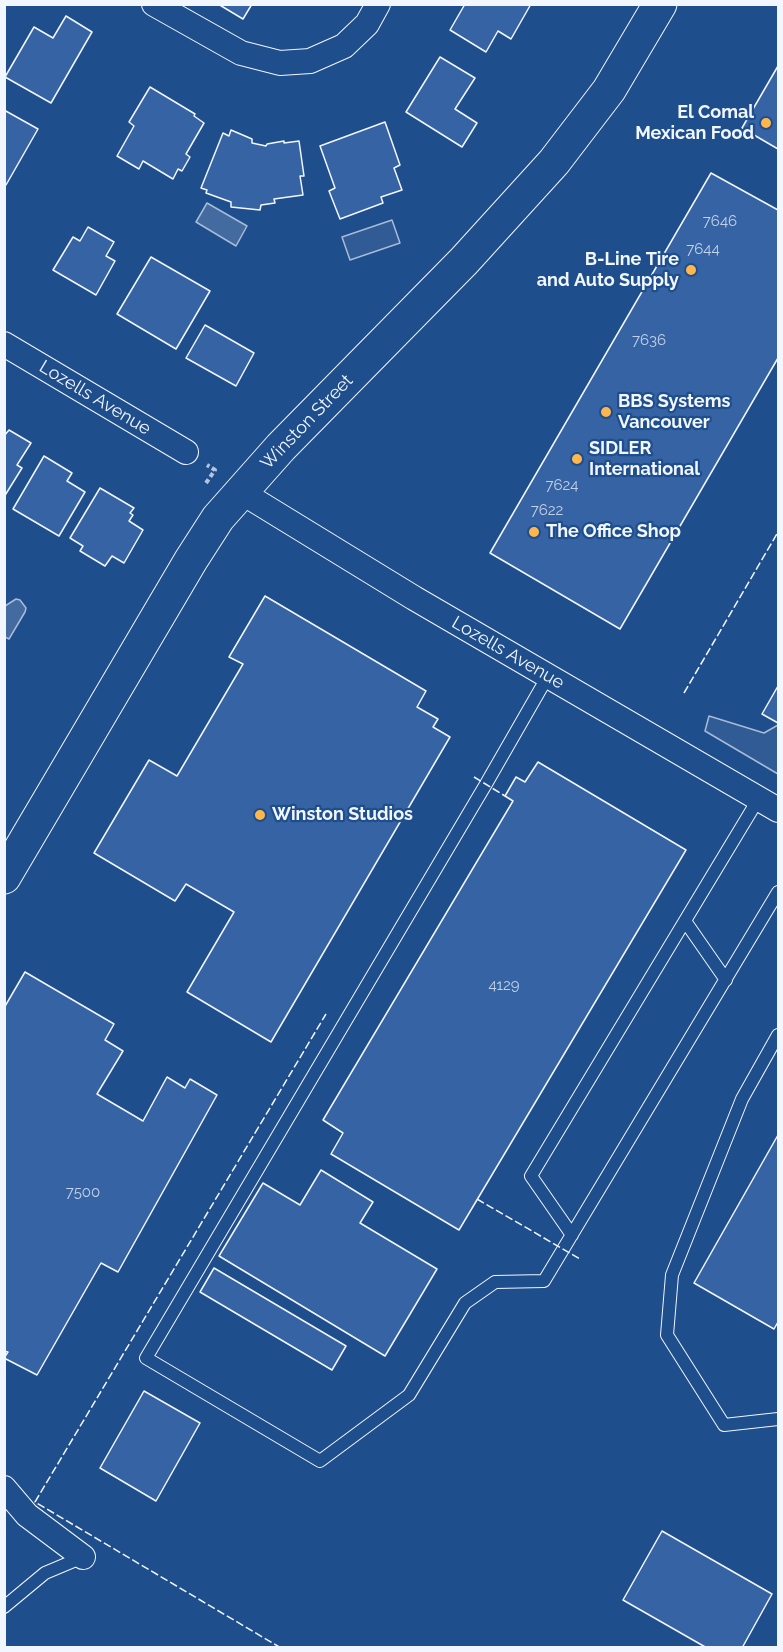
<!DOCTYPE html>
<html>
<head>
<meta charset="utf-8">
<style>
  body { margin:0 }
  #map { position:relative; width:783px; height:1652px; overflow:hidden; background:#1f4e8c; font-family:Raleway,sans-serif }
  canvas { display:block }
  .frame { position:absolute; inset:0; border:6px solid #f2f6ff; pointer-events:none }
</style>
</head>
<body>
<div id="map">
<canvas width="783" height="1652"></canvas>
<div class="frame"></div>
</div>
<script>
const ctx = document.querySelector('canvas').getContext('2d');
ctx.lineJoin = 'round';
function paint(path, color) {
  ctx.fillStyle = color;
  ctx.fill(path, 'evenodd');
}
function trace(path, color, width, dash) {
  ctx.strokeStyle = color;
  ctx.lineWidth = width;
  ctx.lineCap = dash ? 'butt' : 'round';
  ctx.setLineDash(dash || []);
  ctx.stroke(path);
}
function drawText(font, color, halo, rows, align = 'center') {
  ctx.font = font + ' Raleway,sans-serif';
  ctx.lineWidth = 4.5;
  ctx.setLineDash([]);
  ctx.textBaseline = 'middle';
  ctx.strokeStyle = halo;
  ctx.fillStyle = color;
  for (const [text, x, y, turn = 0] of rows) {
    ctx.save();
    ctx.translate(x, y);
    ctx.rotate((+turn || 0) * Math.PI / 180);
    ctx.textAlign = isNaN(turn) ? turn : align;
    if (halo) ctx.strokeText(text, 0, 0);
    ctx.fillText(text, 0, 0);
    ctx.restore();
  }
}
const built = new Path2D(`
  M392,220l8,23 -50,17 -8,-23z
  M709,716l55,17 14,-8v49l-73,-43z`);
paint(built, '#305b95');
trace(built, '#a8bbd7', 1.5);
const water = new Path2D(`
  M207,203l40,23 -11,20 -40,-24z
  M16,599l4,1 6,8 -1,4 -16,27 -4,-2v-31z`);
paint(water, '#446ba0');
trace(water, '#a8bbd7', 1.5);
const building = new Path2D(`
  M218,4h34l-9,15z
  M465,4h66l-20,35 -13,-8 -12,21 -36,-22z
  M66,16l26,16 -41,71 -46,-26 29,-50 19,11z
  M440,57l35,21 -20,31 22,14 -15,24 -56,-35z
  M778,66v83l-36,-21z
  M150,87l45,27 -1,2 10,7 -18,31 4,3 -8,14 -4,-2 -5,10 -30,-18 -4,8 -22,-13 17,-30 -5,-4z
  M4,110l34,19 -32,56 -2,-1z
  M385,122l15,43 -6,3 8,22 -21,7 2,6 -43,16 -11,-28 6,-3 -15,-42z
  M231,130l21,9v4l14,3 1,-2 17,-3v2l15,-2 5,35h-4l3,19 -29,4 1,4 -14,2 -1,5 -29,-3v-5l-25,-9 1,-3 -6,-2 22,-55 6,3z
  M711,173l67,37v148l-158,271 -130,-76z
  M88,227l26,15 -8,14 9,5 -19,34 -43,-25 20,-33 7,4z
  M151,257l59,34 -34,58 -59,-35z
  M205,325l49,28 -18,33 -50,-28z
  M9,430l22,13 -14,22 5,3 -18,29v-61z
  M44,456l28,17 -5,8 18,11 -26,44 -46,-27z
  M100,488l34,20 -4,5 3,2 -4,6 14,9 -19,33 -12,-7 -7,10 -25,-15 3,-5 -13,-8z
  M265,596l161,95 -9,16 21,12 -5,8 17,10 -179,305 -84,-50 47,-80 -48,-28 -11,17 -81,-48 55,-93 28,16 66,-112 -14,-7z
  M778,686v37l-16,-9z
  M538,762l148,88 -227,380 -128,-76 12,-21 -20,-13 190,-319 -8,-5 11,-19 9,5z
  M25,972l89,52 -9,16 18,11 -26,43 46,27 24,-44 18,11 5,-9 27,16 -99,177 -17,-9 -64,112 -33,-17 4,-6 -4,-1v-343z
  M778,1135v187l-4,7 -80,-46z
  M321,1170l52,32 -13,21 77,46 -52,87 -166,-100 44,-73 37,22z
  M214,1268l132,78 -14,24 -132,-78z
  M144,1391l56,32 -44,78 -56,-33z
  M662,1531l110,63 -30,54h-35l-84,-48z`);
paint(building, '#3563a3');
trace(building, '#f2f6ff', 1.5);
const lane = new Path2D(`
  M548,676l-62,108 -340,574 174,103 89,-66 56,-92 30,-21 49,-1 234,-389
  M685,921l41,59
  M778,1035l-36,64 -70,176 -5,60 57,90 54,-6
  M572,1235l-41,-59 228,-378
  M4,1607l41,-34 38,-16`);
const street = new Path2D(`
  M154,4l87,49 39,10 30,-2 34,-15 23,-22 11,-20
  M4,344l182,108
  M241,492l173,106 364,212
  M4,1488l23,27 56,42`);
const secondary = new Path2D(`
  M4,877l187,-317 27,-42 63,-71 183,-186 90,-99 55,-72 51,-86`);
trace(lane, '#f2f6ff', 14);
trace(street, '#f2f6ff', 26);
trace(secondary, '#f2f6ff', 35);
trace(new Path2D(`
  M206,483l9,-13 -8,-5`), '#b3c4dc', 4, [4.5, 3]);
trace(lane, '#1f4e8c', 12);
trace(street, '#1f4e8c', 24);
trace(secondary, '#1f4e8c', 33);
trace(new Path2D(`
  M684,693l94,-161
  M474,777l31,19
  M477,1199l103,60
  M281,1648l-246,-146 291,-488`), '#f2f6ff', 1.5, [8, 3]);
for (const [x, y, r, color] of [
  [766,123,6,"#ffb74d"],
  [691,270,6,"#ffb74d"],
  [606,412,6,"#ffb74d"],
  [577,459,6,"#ffb74d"],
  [534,532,6,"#ffb74d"],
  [260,815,6,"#ffb74d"]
]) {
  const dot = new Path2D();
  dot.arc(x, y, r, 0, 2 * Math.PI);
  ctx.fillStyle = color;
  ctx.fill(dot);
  trace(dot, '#1f4e8c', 2);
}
drawText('15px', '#c3d1e8', null, [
  ["7646",720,221],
  ["7644",703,249],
  ["7636",649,340],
  ["7624",562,485],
  ["7622",547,510],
  ["4129",504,985],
  ["7500",83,1192]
]);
drawText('bold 18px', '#f2f6ff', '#1f4e8c', [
  ["El Comal",754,113,"right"],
  ["Mexican Food",754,134,"right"],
  ["B-Line Tire",679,260,"right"],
  ["and Auto Supply",679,281,"right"],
  ["BBS Systems",618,402],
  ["Vancouver",618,423],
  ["SIDLER",589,449],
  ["International",589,470],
  ["The Office Shop",546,532],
  ["Winston Studios",272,815]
], 'left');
drawText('18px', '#f2f6ff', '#1f4e8c', [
  ["Lozells Avenue",95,398,31],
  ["Winston Street",307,422,-46],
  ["Lozells Avenue",508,653,30]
]);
</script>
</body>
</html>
